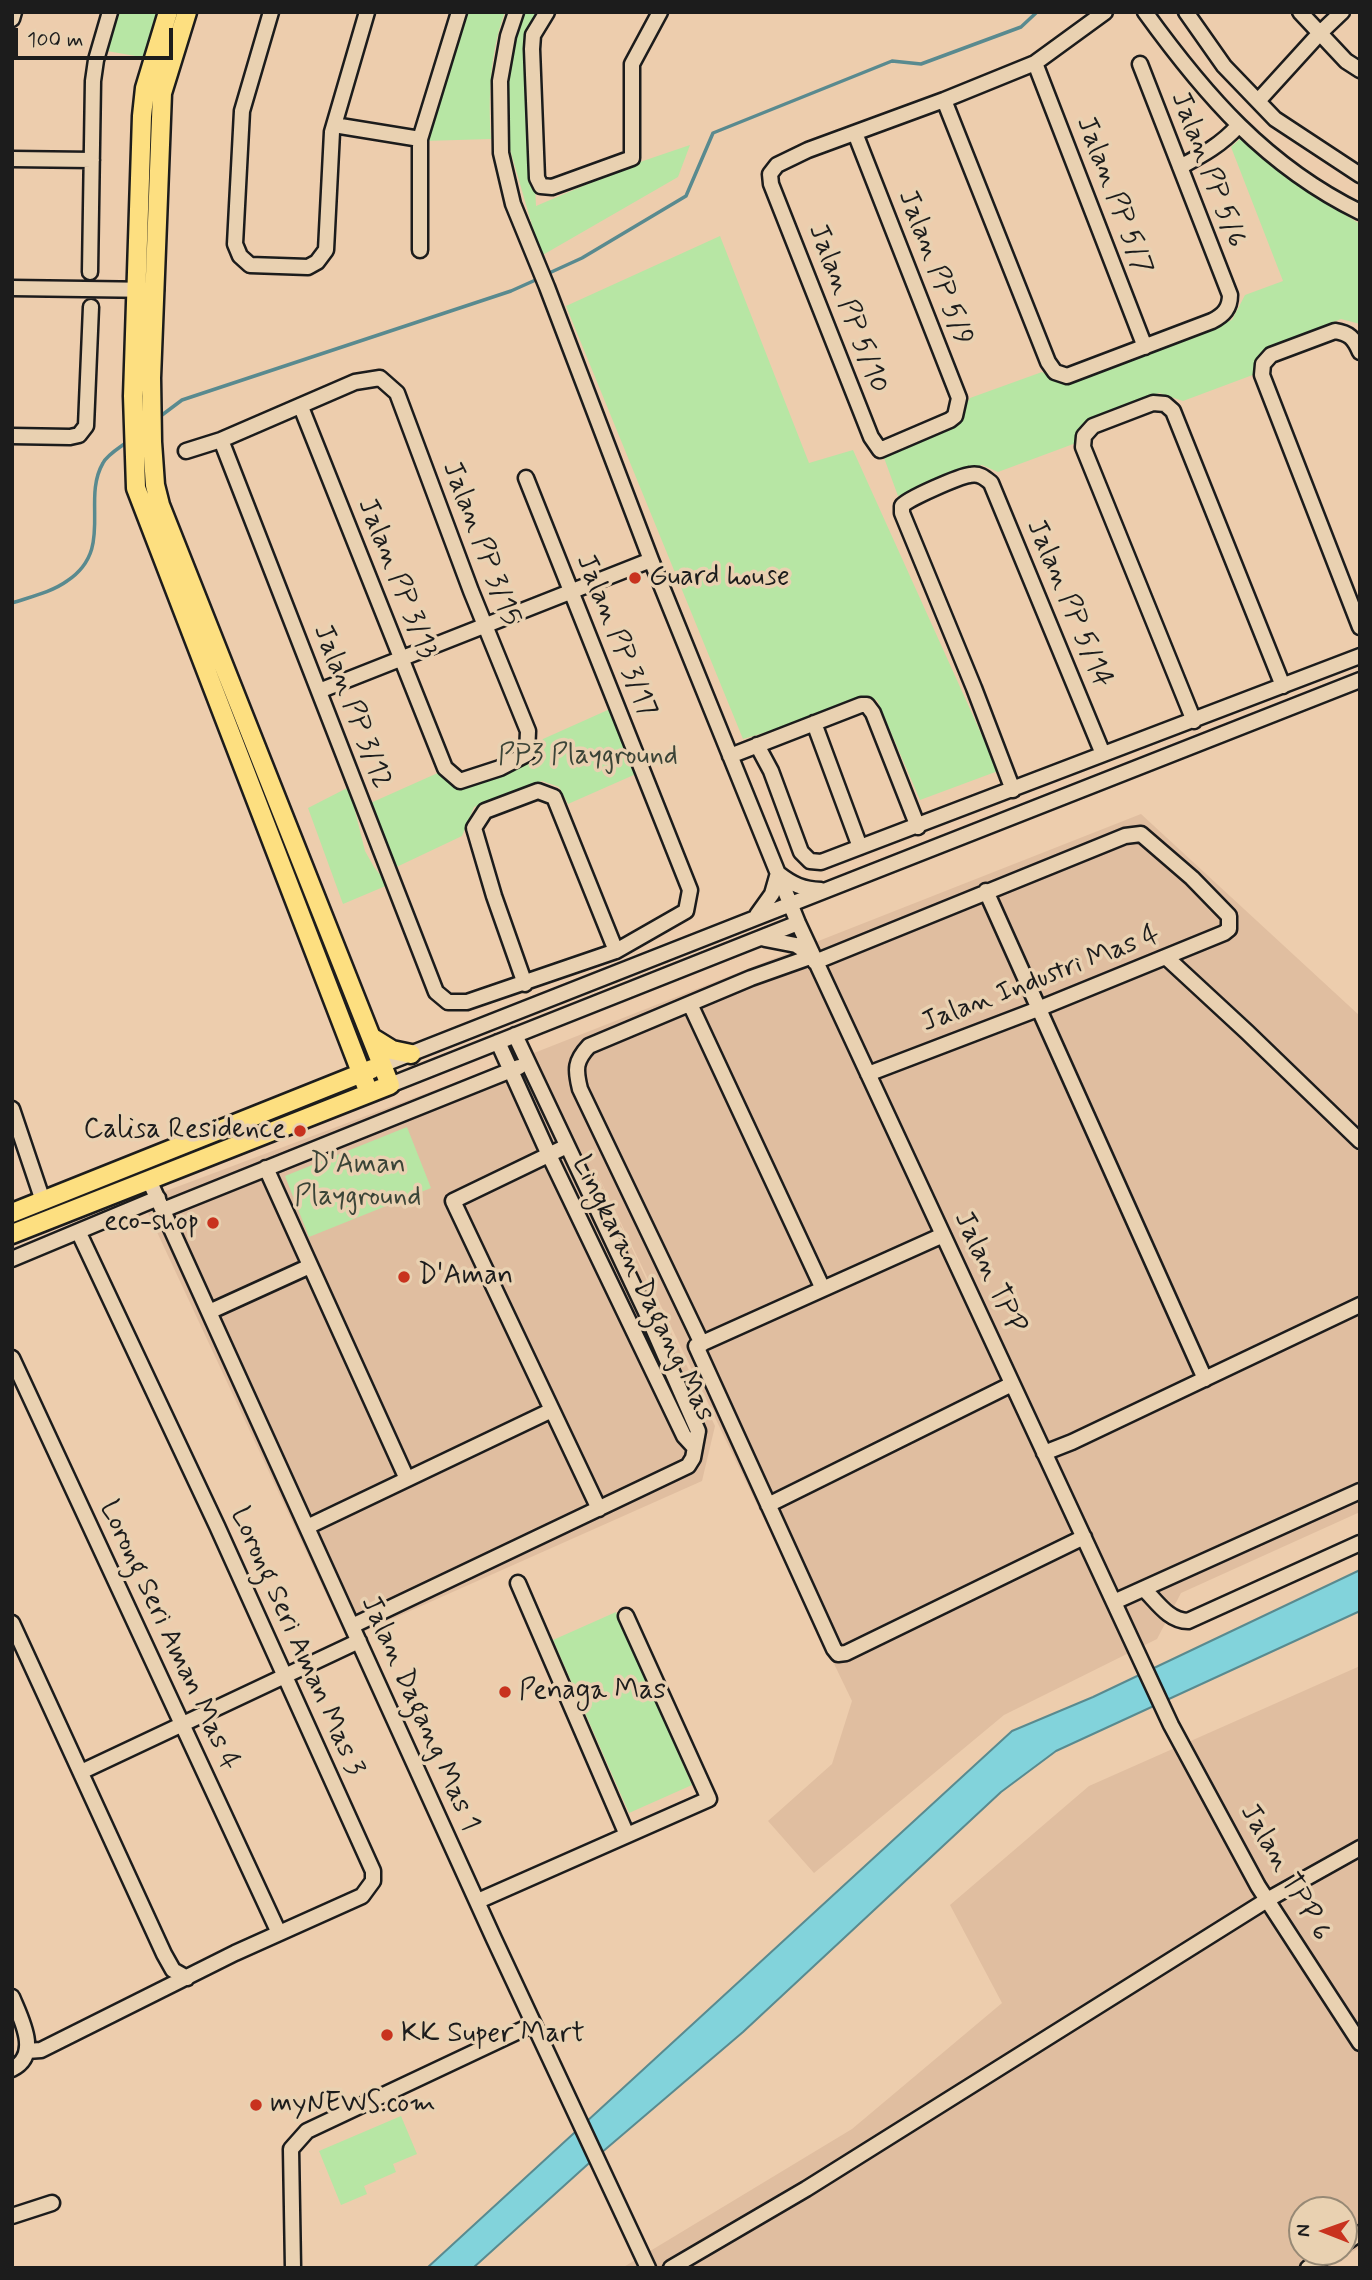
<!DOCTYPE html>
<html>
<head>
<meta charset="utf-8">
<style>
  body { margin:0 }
  #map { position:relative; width:1372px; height:2280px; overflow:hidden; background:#edcdad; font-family:Mynerve,sans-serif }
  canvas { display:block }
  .frame { position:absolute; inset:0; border:14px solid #1c1c1c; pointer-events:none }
  .north { position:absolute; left:1288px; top:2196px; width:70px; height:70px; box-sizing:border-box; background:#e9d1b1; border:2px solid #978975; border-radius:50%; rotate:271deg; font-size:19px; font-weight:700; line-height:28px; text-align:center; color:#1c1c1c }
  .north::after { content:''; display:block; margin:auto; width:24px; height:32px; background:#c8321e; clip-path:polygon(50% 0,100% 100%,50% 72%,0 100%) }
  .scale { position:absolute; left:14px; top:28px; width:159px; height:32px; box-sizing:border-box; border:4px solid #1c1c1c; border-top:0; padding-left:9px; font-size:21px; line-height:24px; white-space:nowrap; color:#1c1c1c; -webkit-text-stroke:5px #e9d1b1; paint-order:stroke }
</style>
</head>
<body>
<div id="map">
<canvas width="1372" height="2280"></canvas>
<div class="frame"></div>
<div class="north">N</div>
<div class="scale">100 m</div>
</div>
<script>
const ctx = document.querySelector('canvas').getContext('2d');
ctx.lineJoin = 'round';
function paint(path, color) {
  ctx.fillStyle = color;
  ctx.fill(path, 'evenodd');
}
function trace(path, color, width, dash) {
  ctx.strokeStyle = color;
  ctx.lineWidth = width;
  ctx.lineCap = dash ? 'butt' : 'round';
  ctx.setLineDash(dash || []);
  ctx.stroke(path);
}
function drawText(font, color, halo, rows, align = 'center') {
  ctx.font = font + ' Mynerve,sans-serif';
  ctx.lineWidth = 7;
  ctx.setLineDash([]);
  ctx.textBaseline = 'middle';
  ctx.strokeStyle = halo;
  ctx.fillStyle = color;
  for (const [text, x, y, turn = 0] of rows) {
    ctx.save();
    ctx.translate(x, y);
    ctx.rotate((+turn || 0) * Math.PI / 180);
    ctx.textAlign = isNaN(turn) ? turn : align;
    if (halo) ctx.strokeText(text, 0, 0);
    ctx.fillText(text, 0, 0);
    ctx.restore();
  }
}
paint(new Path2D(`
  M1141,814l219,202v496l-179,81 -24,46 -153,76 -190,158 -46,-52 64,-57 20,-63 -262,-542 125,267 -13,55 -355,158 -205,-439 397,-149z
  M1360,1666v581l-33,21h-705l230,-139 150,-126 -52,-98 139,-119zM1302,2210h42v42h-42z`), '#e0bea0');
paint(new Path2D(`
  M119,12h42l-14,46 -40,-7z
  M463,12h42c-15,40 -17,86 -14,127l-67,2z
  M521,12h19l-12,21 8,173 101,-43 53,-18 -12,32 -137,79 -37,-127 6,-82z
  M1241,138l63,51 56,35v100l-19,-5 -68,26 -10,9 -5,19 -75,28 -24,-8 -72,27 -11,23 -78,29 -16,-7 -84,31 -15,-41 67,-25 20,-32 72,-26 19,11 171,-63 13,-25 38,-14 -52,-134z
  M720,236l89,227 44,-13 145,321 -78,29 -43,-100 -134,39 -177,-433z
  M610,709l26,65 -68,30 -9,-17 -17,-6 -68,26 -12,29 -74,35 -22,-66 74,-33 19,12 75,-30 9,-15z
  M349,787l16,64 9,16 14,18 -45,19 -35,-96z
  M407,1127l24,61 -122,49 -24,-61z
  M616,1612l76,173 -63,28 -76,-173z
  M401,2116l16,38 -24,10 3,8 -32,14 3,8 -26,11 -22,-54z`), '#b7e6a4');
const water = new Path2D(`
  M1360,1570v41l-304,140 -55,41 -258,240 -156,133 -114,103h-46l585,-537 81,-34z`);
paint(water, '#82d3db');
trace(water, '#598a8f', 2);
trace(new Path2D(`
  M547,274l35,-16 104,-62 27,-63 179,-72 29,3 100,-37 16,-15
  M158,418l24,-18 329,-109 29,-13
  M12,603c18,-6 40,-11 55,-22 48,-32 14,-80 36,-118 4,-8 16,-15 24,-21`), '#598a8f', 3.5);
const minor = new Path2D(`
  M271,12l-29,99 -7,133 5,12 10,9 58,2 9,-5 9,-12 6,-118 35,-120
  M516,12l-8,24 -8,45 1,72 12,51 34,83 104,273 147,363 373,802 87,161 102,157
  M547,12l-14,23 -1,14 5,129 4,8 11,1 80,-29v-94l28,-52
  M1145,12c60,83 121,154 215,200
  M1186,12l38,54 51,53 85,56
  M1300,12l46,49 14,9
  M12,19l2,-7
  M1035,63l110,284
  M944,100l104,262 7,10 12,4 145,-55c12,-6 18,-13 18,-26l-90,-231
  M1258,101l61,-67 23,-22
  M334,125l86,14
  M855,133l104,265 -4,18 -5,4 -70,30 -9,-13 -100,-253 -1,-10 7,-9 31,-15 136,-50 91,-37 70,-51
  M12,159l80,1
  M1180,167c22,-12 41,-22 58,-41
  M420,250v-111l39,-127
  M90,272l3,-191 3,-21 14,-48
  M12,288l144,2
  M1360,352c-6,-14 -11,-19 -25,-21l-64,24 -8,9 -1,11 98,252
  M12,436l58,1 9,-2 7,-9 5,-119
  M221,440l215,552 12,10h19l149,-51 70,-40 4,-21 -164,-412
  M186,451l35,-11 134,-58 25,-4 17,15 74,198 57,140 -1,23 -27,14 -40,13 -15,-13 -144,-361
  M319,691l332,-131
  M1194,721l-111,-274 1,-11 9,-10 60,-23 12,1 8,7 110,275
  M814,723l46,124
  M757,745l14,26 30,81 9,9 11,1 539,-206
  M730,756l131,-51h6l6,8 45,114
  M1013,790l-39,-102 -72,-175v-7c5,-7 58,-30 68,-31 10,-2 15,3 21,8l112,271
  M779,874c14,11 24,15 42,16
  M986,891l219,488
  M757,915l15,-21 6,-21
  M765,939l31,6 15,10
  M1167,958l80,74 113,109
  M815,962l310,-126 16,-2 51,44 37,38v13l-5,4 -186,76 -170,65
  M525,984l-31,-88 -20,-68 11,-17 53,-20 16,6 62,154
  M690,1004l133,285
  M498,1042l51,113 135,281 11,12
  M382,1065l978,-385
  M390,1085l408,-162
  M12,1109l31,92
  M567,1146l-114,55 146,308
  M266,1168l141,311
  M149,1180l345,759 154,329
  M163,1210l356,-143
  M943,1235l-247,111 138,303 4,5 8,-1 238,-116
  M12,1259l146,-61
  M209,1312l101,-46
  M702,1344l-122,-255c-5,-20 -5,-28 9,-43l162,-68 62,-22
  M12,1358l267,575
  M1044,1453l28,-11 288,-137
  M768,1505l244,-121
  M307,1527l245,-117
  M518,1583l109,252
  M1144,1589c13,13 25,32 44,32l172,-78
  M1114,1602l246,-111
  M12,1623l152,331 9,16 14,8
  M352,1626l336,-160 5,-8 5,-27 -53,-121 -130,-275
  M81,1772l278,-131
  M478,1901l231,-102 -83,-183
  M12,1997c9,22 29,58 0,72
  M27,2051l14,-1 194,-97 127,-57 11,-15v-10l-156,-345 -138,-293
  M12,2216l40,-13
  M1344,2244l16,-11
  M293,2268l-2,-119 16,-18 227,-107
  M671,2268l135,-79 461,-289 93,-52
  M1308,2268l23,-16`);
const major = new Path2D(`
  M168,12l-23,76 -3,28 -9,280 3,92 233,605
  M371,1037l21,13 19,4
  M12,1213l360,-144
  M12,1234l378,-149 -230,-580 -5,-20 -3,-43 -1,-64 11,-285 25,-81`);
trace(minor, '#1c1c1c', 19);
trace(major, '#1c1c1c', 23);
trace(minor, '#e9d1b1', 14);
trace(major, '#fddf80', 18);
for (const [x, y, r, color] of [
  [635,578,7,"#c8321e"],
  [300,1131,7,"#c8321e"],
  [213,1223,7,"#c8321e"],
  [404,1277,7,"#c8321e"],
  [505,1692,7,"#c8321e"],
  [387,2035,7,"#c8321e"],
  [256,2105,7,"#c8321e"]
]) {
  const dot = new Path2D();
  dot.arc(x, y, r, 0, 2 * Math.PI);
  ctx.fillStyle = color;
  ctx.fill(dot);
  trace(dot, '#e9d1b1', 2.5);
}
drawText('28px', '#1c1c1c', '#e9d1b1', [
  ["Jalan PP 5/6",1207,170,69],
  ["Jalan PP 5/7",1113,196,69],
  ["Jalan PP 5/9",934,268,69],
  ["Jalan PP 5/10",847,309,69],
  ["Jalan PP 3/15",480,544,69],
  ["Jalan PP 3/13",396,579,68],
  ["Jalan PP 5/14",1068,604,67],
  ["Jalan PP 3/17",615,636,68],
  ["Jalan PP 3/12",351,707,69],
  ["Jalan Industri Mas 4",1041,980,-21],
  ["Jalan TPP",988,1273,65],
  ["Lingkaran Dagang Mas",642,1289,64],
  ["Lorong Seri Aman Mas 4",168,1636,65],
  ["Lorong Seri Aman Mas 3",296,1642,66],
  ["Jalan Dagang Mas 1",419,1714,66],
  ["Jalan TPP 6",1284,1873,60]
]);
drawText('28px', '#1c1c1c', '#e9d1b1', [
  ["Guard house",649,578],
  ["Calisa Residence",286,1131,"right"],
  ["eco-shop",199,1223,"right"],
  ["D'Aman",418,1277],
  ["Penaga Mas",519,1692],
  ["KK Super Mart",401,2035],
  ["myNEWS.com",270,2105]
], 'left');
drawText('28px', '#3b4437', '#e9d1b1', [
  ["PP3 Playground",588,757],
  ["D'Aman",358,1166],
  ["Playground",358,1198]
]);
</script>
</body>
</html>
